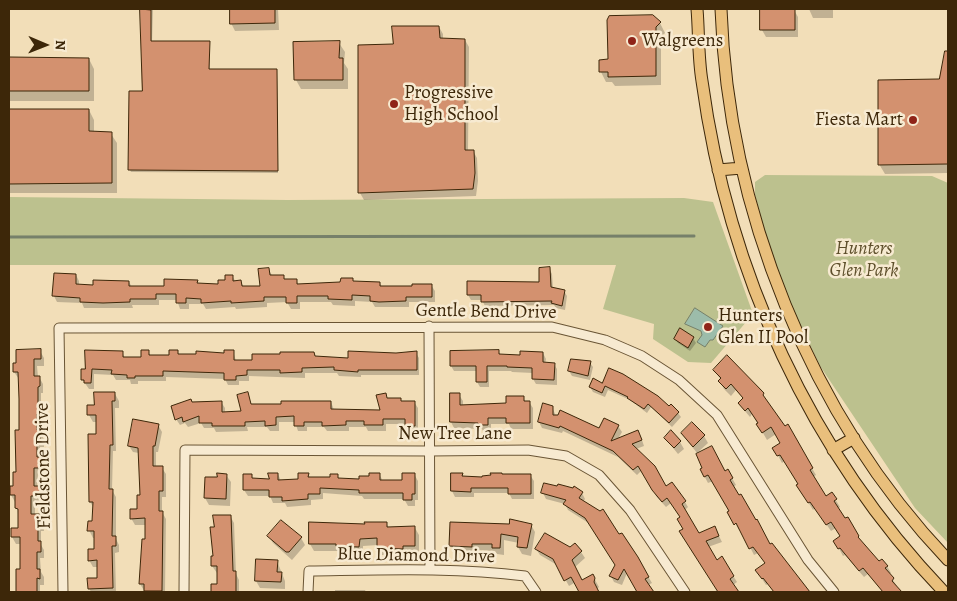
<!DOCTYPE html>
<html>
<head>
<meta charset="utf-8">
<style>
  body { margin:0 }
  #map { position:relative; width:957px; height:601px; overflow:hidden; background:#f2deb8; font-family:Alegreya,serif }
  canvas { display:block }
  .frame { position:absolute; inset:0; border:10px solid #3d2709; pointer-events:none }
  .north { position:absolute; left:20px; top:20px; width:50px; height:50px; -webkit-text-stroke:4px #f7ead1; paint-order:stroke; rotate:91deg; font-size:14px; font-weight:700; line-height:20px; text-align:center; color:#3d2709 }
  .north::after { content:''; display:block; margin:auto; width:18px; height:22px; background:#3d2709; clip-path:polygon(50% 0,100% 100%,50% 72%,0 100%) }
</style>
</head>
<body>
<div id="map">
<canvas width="957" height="601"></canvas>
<div class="frame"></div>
<div class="north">N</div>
</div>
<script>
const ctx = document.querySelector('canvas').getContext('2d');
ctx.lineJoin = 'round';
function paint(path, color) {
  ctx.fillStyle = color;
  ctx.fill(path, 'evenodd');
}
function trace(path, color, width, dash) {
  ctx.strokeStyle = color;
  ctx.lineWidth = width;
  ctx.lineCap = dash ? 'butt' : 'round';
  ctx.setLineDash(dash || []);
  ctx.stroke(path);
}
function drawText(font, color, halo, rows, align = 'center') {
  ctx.font = font + ' Alegreya,serif';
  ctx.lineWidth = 5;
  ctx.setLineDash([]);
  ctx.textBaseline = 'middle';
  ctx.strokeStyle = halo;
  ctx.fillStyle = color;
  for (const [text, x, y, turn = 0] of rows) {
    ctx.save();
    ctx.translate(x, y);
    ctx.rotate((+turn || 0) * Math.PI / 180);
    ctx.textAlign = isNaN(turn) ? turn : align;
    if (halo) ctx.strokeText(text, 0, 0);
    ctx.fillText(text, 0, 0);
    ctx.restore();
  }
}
paint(new Path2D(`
  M765,175l167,1 16,7v360l-33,-35 -95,-142 -44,-93 -21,-78v-13z
  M9,197l279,3 396,-2 29,4 40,112 -42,49 -23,-1 -35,-23 1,-15 -51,-15 13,-44h-607z`), '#bcc18e');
const water = new Path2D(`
  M695,308l28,18 -10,14h-3l-5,7 -8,-5 5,-7 -1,-4 -16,-7z`);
paint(water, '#9cbcaa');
trace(water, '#76806a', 1);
paint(new Path2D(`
  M142,9h11l-1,33h57l1,28h67l1,103 -147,-1 -1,-2v-78h13z
  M231,9h47l1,21 -44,1 -4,-8z
  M809,9h24v9h-20z
  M794,10l4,7v20h-32l-4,-7z
  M653,16l7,7 5,10 -4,4v48l-46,1 -3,-4h-6l-5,-10v-11l8,-1z
  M439,27l4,7v5l22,1 4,7 -1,104h5l4,7 1,23 -2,15 -112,4 -4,-7 34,-148z
  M339,43l6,9 -1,11 4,6v20h-47l-5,-9z
  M9,58l80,1 5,10v32h-85z
  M948,63v110l-63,1 -6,-10 61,-84 3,-16z
  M9,110h80l5,10v13l17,1 6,9v50h-108z
  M549,268l3,6 1,15 11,2 3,5 -2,14 -9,-2 -2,-3 -69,1 -3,-6h-11l-3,-5 73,-12z
  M268,269l4,6 11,1 2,4h11l3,5 54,-3 27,1 2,4 49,-2 4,6v11h-26v5h-34l-3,-5 -17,-1v5l-22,-1 -2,-3h-31v7h-9l-4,-7 -20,1v4l-31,2 -1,-2 -29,2 -3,-5h-14v5h-9l-3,-9h-18v5h-27l1,3h-49l-2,-5 -25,-1 -3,-6 1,-22 21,1 3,6v5h15l35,-4 3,5h33l32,-6 2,4h21l12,-9 4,6h5l3,5h17z
  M693,338l3,5 -6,8 -12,-8 -3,-4z
  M40,351l4,7v8h-7l1,11h1l4,7v9h-2v13l3,5v9h-4v13l4,6v8h-4v11l4,8v8h-6l-1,13h3l4,7v8h-9v13h4l4,7 1,9h-3v14l3,5v8h-4l1,14 3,5v8h-4v7h-23v-22h4v-26h-5l-4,-7 7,-8 -2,-27h-2l-4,-7v-8h3l3,-14 3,-41 -1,-53 -5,-7z
  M233,351l3,10h17l61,-7 2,3 33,2 67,-6 3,5v17h-58v2l-22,-1 -2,-3h-32v5l-56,-2v5h-10v4h-11l-3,-6 -59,-2v4h-28v3h-7l-1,-4h-14l-3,-5 -19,-1v15h-5l-7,-10 4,-9 36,-18 3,6 17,1 6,-7 3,4h19l7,-4 3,3 45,-1z
  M498,351l3,4 20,1 22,-3 3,6 -1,5h9l3,5v16l-21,-1 -3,-5v-6l-21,-1 -1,-1h-22v16h-9l-3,-5v-11h-23l-3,-5z
  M590,363l3,4 -3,13 -18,-4 -3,-5z
  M714,370l49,24 3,8 18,26 3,-2 29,49 -3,2 13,21 6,-4 8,13 -2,1 7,12 2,-2 15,26 17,19 8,3 4,7 -2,1 8,12 -1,1 4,5h-17l-15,-18 -4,3 -19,-22 -2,1 -8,-15 6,-4 -5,-9 -5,3 -16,-23 -2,2 -15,-24 1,-1 -14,-24 -3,2 -8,-15 7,-4 -5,-10 -9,6 -15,-26 -2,3 -6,-7 -4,-7 4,-4 -8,-9 -5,6 -7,-7 -4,-7 1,-2z
  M603,384l66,24 9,5 3,4 -9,10 -21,-20 -4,6 -17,-13 -22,-10 -3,7 -12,-5 -3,-5z
  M115,394l4,7v7h-4l1,43h-3l-1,39 4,7v42l3,6v7l-4,1 1,39h-25l-2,-4 9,-9v-12h-5l-4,-7 6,-10v-12h-2l-4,-8 4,-8 1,-14 -4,-6 7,-66v-14h-4l-4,-7v-8h6z
  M247,394l5,12 79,-4 3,8 48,2 3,-18 3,5h12l2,3h12l4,6v23h-8l-4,-7h-20v7h-18l-2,-4h-17v4h-22l-3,-4h-17v4h-9l-3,-9h-16v9h-9l-3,-4h-20l1,4 -32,1 -2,-4h-10l-3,-5 -13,4 -3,-4 -5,2 -4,-6 15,-16 30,-1 4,6v5h18z
  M451,394l8,1 4,6v5l45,-1 15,-7 3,4h3l4,6v21h-22l-2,-5h-18v7h-8l-1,-2 -28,-1 -3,-6z
  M552,407l4,9 43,14 19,-4 4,6 -4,7 23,-2 3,9 -8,3 30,39 19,14 3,5 -3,3 13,24 17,-6 7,14 -14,5 8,14 6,-3 15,24 -4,3 5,7h-13l-1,-2 -4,2 -15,-23 -20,-40 -3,-12 -11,-14 -5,4 -10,-11 -14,-26 -5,5 -19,-18 -55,-26 -1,2 -20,-5 -3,-6z
  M158,425l4,7 -4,20h-2v16h6l4,6v23h-4v15l4,7 -1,73h-20l-5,-8 7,-43v-16h-12l-4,-7 7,-8 3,-14 -2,-43 -6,-1 -4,-6z
  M682,434l22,2 4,7 -11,10z
  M665,438l15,4 4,7 -6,5z
  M701,470l24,3 3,-2 8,14 -3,2 37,59 2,-2 36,48h-34l-6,-8 -2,1 -10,-15 10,-7 -8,-10 -4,2 -13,-26 -2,1 -10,-18 2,-1 -18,-30 -5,2z
  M278,474l3,7h19l8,-7 2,4h21l6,-3 2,4 21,1 19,-6 4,7h21l10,-7 4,7v19h-3v6h-7l-4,-7h-40l-2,-3 -39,-3v6l-12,1v5l-24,2 -2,-4h-12l-3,-7h-22l-4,-6 7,-14 2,4h17z
  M453,474h9l2,3 19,1 20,-2 27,-1 4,6v18h-22l-3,-6h-35v4h-19l-3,-6z
  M226,475l5,7 -1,24 -21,-1 -4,-7 1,-20 12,1z
  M543,493h39l3,6 -2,3 36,34 18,22 15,25 -4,2 4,7h-12l-13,-19 -5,12 -8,-3 -3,-6 5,-11 -26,-41 -22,-14 -3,-6 -19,-5z
  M230,516l4,7 2,51 3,6v12h-27v-7h6v-12h-1l-5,-7 3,-38z
  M386,523l3,5h26l4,7v17h-13l1,4 -25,-1 -4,-10 -15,1v8l-22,-1 -1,-2h-26l-4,-7 56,-19z
  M531,525l4,7 -4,24 -9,-2 -4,-7 1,-4 -15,-3v15l-7,-1 -2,-3 -20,-1v4l-20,-1 -4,-7z
  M269,536l32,2 4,7 -13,15 -19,-17z
  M536,549h34l11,3 4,6 -10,9 7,14 11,-5 6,11 -2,2 2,3h-19l-4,-10 -7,4 -12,-21 -17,-10z
  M277,561l8,20v8l-25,-1 -4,-7z
  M335,590h30l1,2h-31z`), '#0003');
trace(new Path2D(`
  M9,237l685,-1`), '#76806a', 3);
const building = new Path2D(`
  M140,9l11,1v31h59l-1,28h68l1,102 -150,-1 1,-79h13z
  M230,9h45v14l-45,1z
  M760,9h35v21h-35z
  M653,15l8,7 -5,5v49l-48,1v-5h-9v-12l9,-1 -1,-39 2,-4z
  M392,26h47l1,12 25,1v111h9l1,23 -2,16 -115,4v-148l35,-1z
  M340,41l-1,17h4v22h-49l-1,-38z
  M945,51h3v113l-70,1v-85l61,-1z
  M9,57l80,1v33h-80z
  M9,109h80v22l23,1v51l-103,1z
  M550,267l1,20 14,3 -3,16 -11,-3 1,-2 -71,1v-7h-14v-14l72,1v-14z
  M269,268l1,7h14v4h13v5l43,-2 1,-4h12v3l27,1v4h32v-2h20v13h-26v4l-27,1 -9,-1v-5l-18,-1v5l-24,-1v-3h-31v7h-11v-6h-22v4l-33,2v-2l-30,2v-4l-15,-1v5h-10v-9h-20v5h-26v3l-27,1 -23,-1v-4l-28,-2 2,-23 22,1v10l17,1v-5l36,1v5h35v-7l34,1 -1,3 21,1v-4h7v-5h8v6l8,-1 1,6h18l-2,-17z
  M680,328l14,9 -6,11 -14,-9z
  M41,349v10h-7v17h6v10l-2,1v16h3v11h-4v16h3v10h-3v17h4v11h-7v18h6v10h-9v18h9v10h-2v17h3v11h-4v17h3v10l-3,-1v14h-21v-23h4v-32h-9v-9h7v-19l-3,-1v-13h-5v-9h3v-14h3l-1,-42h4v-31l-1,-27h-5v-9h3v-13z
  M85,350l38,1v6h18v-7h8v5h20v-5h9v4h18v-3l28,2v-3h10v10h18v-6h28v-2h34l1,4 33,2v-7l48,2 21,-2v19h-59v2l-24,-2v-3l-32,1v4l-22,1v-3h-33v5l-11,1v4h-12v-7l-61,-2v5h-28v2h-8v-3l-16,-1 1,-4 -20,-1 -1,14h-7v-3h-3v-11h4z
  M499,350v4l21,1v-4l23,1v10l12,1 -1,17 -22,-1v-11l-25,-1v-1h-20v16h-11v-16h-26v-15z
  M727,355l37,38 -1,2 22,31 3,-2 25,44 -3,2 16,26 6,-4 5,7 -3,2 11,17 3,-1 11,19 -1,1 21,24 3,-2 6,7 -3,2 9,10 -2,3 10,11h-19l-20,-24 -4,3 -19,-23 -2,1 -5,-8 7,-5 -9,-14 -5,3 -16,-23 -2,1 -12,-18 2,-1 -18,-29 -3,1 -5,-8 8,-5 -9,-16 -9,6 -6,-9 2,-1 -10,-15 -3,3 -7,-8 5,-5 -12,-14 -5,5 -8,-8 3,-3 -8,-8z
  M571,359l20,2 -3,15 -20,-5z
  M609,368l14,6 35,22 11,10 2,-2 8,8 -10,11 -21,-19 -4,5 -17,-11 1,-1 -23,-11 -3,7 -13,-6 4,-9 9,5z
  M94,392h21v9h-3l1,44h-3l-1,44h4l-1,47h4v10h-4l1,42 -25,1 -1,-11h10v-18l-9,1v-12h6v-18h-7l1,-10h4l1,-19h-4l-1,-68h8v-19h-9v-10h7z
  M248,392l3,12h30v-3h50v8l49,1 -4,-15 10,-2 1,5h14v3h14v25h-10v-7h-22v6h-19v-4h-18v4l-24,1v-4h-18v4h-10v-10l-18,1v8l-11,1v-5l-20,1v4h-33v-3h-13v-7l-16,6 -1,-5 -7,3 -4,-14 20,-7 1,3 30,-1v11l19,-1 -4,-16z
  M450,393h10v12l46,-2v-7h18v5h6v22h-24v-5h-18v7h-10v-2l-28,-1z
  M543,403l10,3v9h5l2,-5 39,18 5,-10 15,7 -8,16 27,-11 4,10 -10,4 23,22 11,20 6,-4 14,19 -4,3 17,29 16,-7 4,10 -13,5 11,19 5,-4 12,20 -4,3 9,13h-21l-39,-61 4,-2 -6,-10 3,-2 -13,-19 -5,4 -10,-12 -14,-24 -5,4 -20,-19 -53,-25 -1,2 -21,-6z
  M133,419l26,5 -4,22h-2v20h10v25h-4v20h4l-1,80h-18v-7h-5l3,-45h3v-21l-15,1v-10h7v-14h3l-2,-47 -10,-2z
  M692,422l13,13 -12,12 -12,-14z
  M671,430l10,11 -7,7 -10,-10z
  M712,446l13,25 3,-2 5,9 -3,2 9,15 2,-1 15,26 1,-1 13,25 2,-1 38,49h-36l-11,-14 -1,1 -7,-9 10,-7 -12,-16 -4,2 -13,-26 -2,2 -7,-13 2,-1 -21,-36 -4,2 -4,-8 2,-1 -6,-14z
  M217,473l10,1 -1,25 -22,-1 1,-21h12z
  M268,473h10v7l20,-1v-6h11l-1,4h22v-3h8v4l21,1v-3h10v-3h11v7h22v-7h13v21h-3v6h-9v-7h-44v-3l-39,-2v6h-12v5l-26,2v-4h-13v-7h-26v-16h9v4l17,1z
  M451,473h12l-1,3 20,1v-1l9,-1 -1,-2h12v1h29v20h-23v-6h-37v4l-20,-1z
  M544,483l13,3 1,-2 15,4 1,-2 9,6 -4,6 21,13 3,-2 16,25 3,-1 16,24 11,20 -4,2 9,13h-17l-13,-23 -6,11 -9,-4 6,-11 -30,-47 -22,-14 3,-4 -25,-7z
  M213,515h18l2,56h3v21h-25v-8h6v-18h-6v-10h2l-3,-29h4z
  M510,519l22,5 -5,24 -10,-1 1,-10 -17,-3 -1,14h-8v-4h-20v3l-23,-1 1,-24 59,2z
  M281,520l21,17 -13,15h-3l-19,-16z
  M309,522l56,2 -1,-2h23v5l28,-1v20h-12v3l-26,-1v-10l-17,1 -1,8 -23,-1v-2h-27z
  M545,533l25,14 5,-4 7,8 -10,9 10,20 11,-6 2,4 -1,4 5,10h-20l-8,-15 -7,4 -11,-22 -18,-10z
  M256,559l22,1 -1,12h5l-1,10 -26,-1z`);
paint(building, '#d3916f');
trace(building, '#3d2709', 1);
const minor = new Path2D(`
  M429,326l1,244
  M63,592l-4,-264 493,-1 53,13 37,16 37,24 38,35 91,145 26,32
  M184,592l1,-142 245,1 98,-1 38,6 33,19 31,35 55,82
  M308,592l1,-21c72,-1 145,-4 216,5l11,16`);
const major = new Path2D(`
  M697,9c2,23 1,48 5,72 26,191 108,371 242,511
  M721,9c7,200 89,406 227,551
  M718,170l24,-2
  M833,450l21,-12`);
trace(minor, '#6a5535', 11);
trace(major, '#3d2709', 13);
trace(minor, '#f7ead1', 9);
trace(major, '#e9bf7c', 11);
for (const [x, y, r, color] of [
  [632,41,5,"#8f2418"],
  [394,104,5,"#8f2418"],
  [913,120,5,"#8f2418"],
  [708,327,5,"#8f2418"]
]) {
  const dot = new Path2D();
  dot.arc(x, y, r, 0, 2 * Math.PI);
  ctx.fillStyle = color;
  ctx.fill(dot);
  trace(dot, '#f7ead1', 2);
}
drawText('19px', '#3d2709', '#f7ead1', [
  ["Walgreens",642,41],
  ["Progressive",404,93],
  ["High School",404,115],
  ["Fiesta Mart",903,120,"right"],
  ["Hunters",718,316],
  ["Glen II Pool",718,338]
], 'left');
drawText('italic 19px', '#5d4e2a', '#f7ead1', [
  ["Hunters",864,249],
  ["Glen Park",864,271]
]);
drawText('19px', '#3d2709', '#f7ead1', [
  ["Gentle Bend Drive",486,312,1],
  ["New Tree Lane",455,434],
  ["Fieldstone Drive",44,466,-91],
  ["Blue Diamond Drive",416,556,1]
]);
</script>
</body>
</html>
